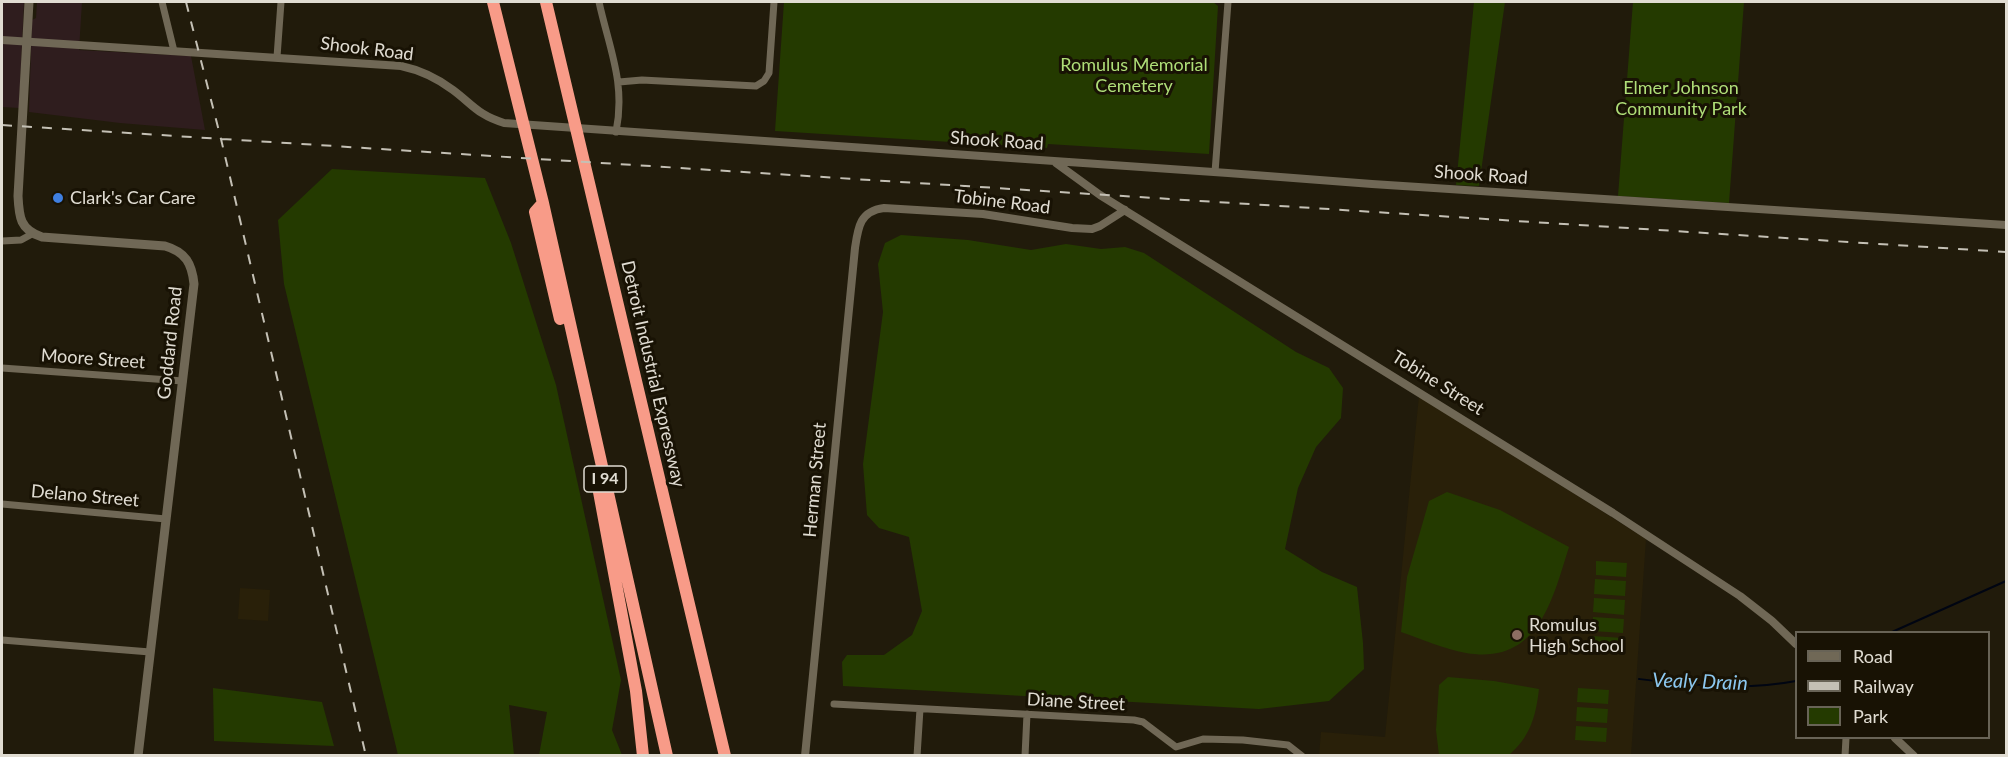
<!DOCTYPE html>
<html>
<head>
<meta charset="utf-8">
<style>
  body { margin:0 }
  #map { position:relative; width:2008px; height:757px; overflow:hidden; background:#211b0b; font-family:Lato,sans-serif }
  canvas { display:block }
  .frame { position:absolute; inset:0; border:3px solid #e0dcd2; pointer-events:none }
  .legend { position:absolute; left:1795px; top:631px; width:195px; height:108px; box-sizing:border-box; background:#181204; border:2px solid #686356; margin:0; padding:8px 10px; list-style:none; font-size:18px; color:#e0dcd2 }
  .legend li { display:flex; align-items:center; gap:12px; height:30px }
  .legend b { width:30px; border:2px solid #686356 }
</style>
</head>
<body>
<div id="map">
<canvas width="2008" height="757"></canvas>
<div class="frame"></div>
<ul class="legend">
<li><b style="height:8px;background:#706856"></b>Road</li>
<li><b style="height:8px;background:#c4c0b5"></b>Railway</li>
<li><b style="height:16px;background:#243a00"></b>Park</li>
</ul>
</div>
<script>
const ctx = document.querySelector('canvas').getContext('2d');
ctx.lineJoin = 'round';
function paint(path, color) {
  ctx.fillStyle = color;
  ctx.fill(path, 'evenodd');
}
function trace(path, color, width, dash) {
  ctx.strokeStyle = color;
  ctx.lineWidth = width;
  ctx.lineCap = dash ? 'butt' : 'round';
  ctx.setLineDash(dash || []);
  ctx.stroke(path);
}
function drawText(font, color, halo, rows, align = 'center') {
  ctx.font = font + ' Lato,sans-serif';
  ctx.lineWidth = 6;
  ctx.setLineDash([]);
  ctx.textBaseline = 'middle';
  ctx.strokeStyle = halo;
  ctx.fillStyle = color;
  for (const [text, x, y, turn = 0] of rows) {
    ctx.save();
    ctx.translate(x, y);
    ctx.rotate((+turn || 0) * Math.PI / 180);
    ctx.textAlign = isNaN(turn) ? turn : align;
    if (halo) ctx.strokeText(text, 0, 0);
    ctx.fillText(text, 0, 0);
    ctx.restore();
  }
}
paint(new Path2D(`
  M2,2h22l-5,106 -17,-1z
  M37,2h45l-3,48 112,6 14,74 -85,-7 -91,-11 3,-92 4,-2z`), '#2f1d1e');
paint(new Path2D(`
  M1419,396l227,143 -15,216 -312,1 2,-24 64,5z
  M240,588l30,2 -2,31 -30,-2z`), '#292009');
paint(new Path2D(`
  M784,2h429l5,4 -9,148 -161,-10 -1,4 -272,-17z
  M1474,2h31l-26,184 -23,-1z
  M1633,2h111l-15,201 -111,-7z
  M332,169l153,9 26,65 45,142 65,295 -9,50 10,25h-83l8,-43 -38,-7 5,50h-116l-114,-471 -6,-64z
  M901,235l67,5 63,10 35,-6 35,5 24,-2 19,6 152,99 33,16 14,20 -2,30 -25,29 -18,41 -13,61 37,23 35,15 6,56 1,26 -35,32 -70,8 -416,-23 -1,-24 5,-7h37l28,-20 10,-24 -13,-74 -30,-9 -12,-13 -4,-51 20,-152 -5,-48 7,-21z
  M1447,492l53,18 69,37c-17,54 -31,118 -103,106 -22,-4 -44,-14 -65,-21l6,-55 22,-76z
  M1596,561l31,2 -1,14 -30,-2z
  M1595,579l31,2 -1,15 -31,-2z
  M1594,598l31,2 -1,15 -31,-3z
  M1593,617l31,2 -1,14 -31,-2z
  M1592,636l31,2 -1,14 -31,-2z
  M1448,677l46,4 45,8c-3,27 -9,48 -30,66h-70l-3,-25 3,-45z
  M213,688l109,14 12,44 -120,-5z
  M1578,688l31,2 -1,14 -31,-2z
  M1577,707l31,2 -1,14 -31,-2z
  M1576,726l31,2 -1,14 -31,-2z`), '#243a00');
trace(new Path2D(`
  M1892,632l114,-51
  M1639,679c53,6 105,12 157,2`), '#000512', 2);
trace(new Path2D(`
  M162,2l12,49
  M599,2c10,46 27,81 17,130
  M277,57l4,-55
  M619,82l23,-2 114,6 8,-5 5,-8 5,-71
  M1215,172l13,-170
  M2,241l19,-1 11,-6
  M2,368l181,13
  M2,504l164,15
  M2,640l148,12
  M834,704l300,16 9,2 33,25 27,-8 40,1 45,5 14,11
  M917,756l3,-47
  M1025,756l2,-42
  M1845,756l1,-18`), '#706856', 7);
trace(new Path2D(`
  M2,40l399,26c19,4 36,12 52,24 20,15 25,25 51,33l724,50 144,11 634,41
  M1056,163l44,32 513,318 127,83 32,25 24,23
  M1895,738l19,18
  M805,756l50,-508c3,-21 5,-37 29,-40l99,6 89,14 20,1 8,-3 25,-16`), '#706856', 8);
trace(new Path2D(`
  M29,2l-11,194c1,21 2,34 24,41l123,9c21,6 27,18 29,38l-56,472`), '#706856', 9);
trace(new Path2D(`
  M493,2l50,201 124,553
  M546,2l179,754
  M543,203l-8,9 25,107
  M596,476l40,215 7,65`), '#f89b88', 12);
trace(new Path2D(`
  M186,2l35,137 145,617
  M2,125l2004,127`), '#c4c0b5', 2, [10, 10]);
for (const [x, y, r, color] of [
  [58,198,6,"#3f7fe0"],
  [1517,635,6,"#8d6e63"]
]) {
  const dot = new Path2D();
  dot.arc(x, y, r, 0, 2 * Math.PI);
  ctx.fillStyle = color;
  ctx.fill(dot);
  trace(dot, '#181204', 2);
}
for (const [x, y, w] of [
  [605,479,42]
]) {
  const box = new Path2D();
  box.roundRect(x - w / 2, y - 13, w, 26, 4.5);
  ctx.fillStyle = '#181204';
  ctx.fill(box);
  trace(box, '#e0dcd2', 1.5);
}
drawText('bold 16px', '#e0dcd2', null, [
  ["I 94",605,479]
]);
drawText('18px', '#e0dcd2', '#181204', [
  ["Shook Road",367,49,7],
  ["Shook Road",997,141,4],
  ["Shook Road",1481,175,4],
  ["Tobine Road",1002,202,7],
  ["Goddard Road",170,343,-84],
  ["Moore Street",93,359,4],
  ["Detroit Industrial Expressway",653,374,77],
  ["Tobine Street",1438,383,32],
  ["Herman Street",815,480,-85],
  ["Delano Street",85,496,5],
  ["Diane Street",1076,702,3]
]);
drawText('18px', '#afde78', '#181204', [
  ["Romulus Memorial",1134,65],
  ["Cemetery",1134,86],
  ["Elmer Johnson",1681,88],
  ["Community Park",1681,109]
]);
drawText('18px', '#e0dcd2', '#181204', [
  ["Clark's Car Care",70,198],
  ["Romulus",1529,625],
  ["High School",1529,646]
], 'left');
drawText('italic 20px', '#8cc8f0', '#181204', [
  ["Vealy Drain",1700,682,2]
]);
</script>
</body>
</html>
